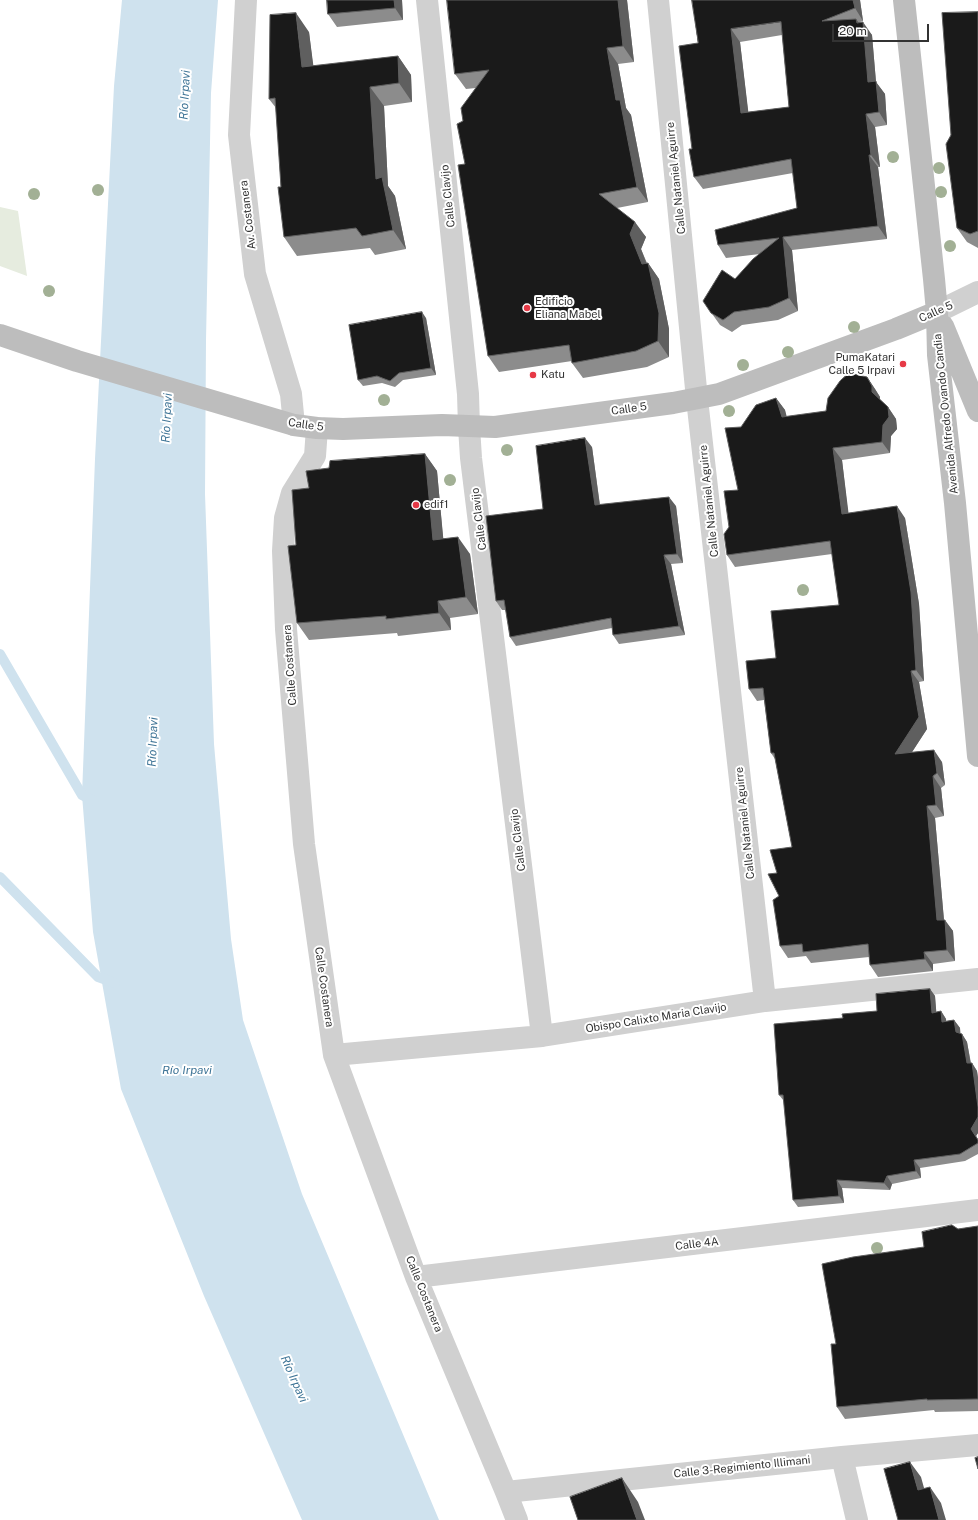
<!DOCTYPE html>
<html>
<head>
<meta charset="utf-8">
<style>
  body { margin:0 }
  #map { position:relative; width:978px; height:1520px; overflow:hidden; background:#fff; font-family:"Public Sans",sans-serif }
  canvas { display:block }
  .scale { position:absolute; left:832px; top:24px; width:97px; height:18px; box-sizing:border-box; border:2px solid #333; border-top:0; padding-left:5px; font-size:12px; line-height:14px; white-space:nowrap; color:#333; -webkit-text-stroke:3px #fff; paint-order:stroke }
</style>
</head>
<body>
<div id="map">
<canvas width="978" height="1520"></canvas>
<div class="scale">20 m</div>
</div>
<script>
const ctx = document.querySelector('canvas').getContext('2d');
ctx.lineJoin = 'round';
function paint(path, color) {
  ctx.fillStyle = color;
  ctx.fill(path, 'evenodd');
}
function trace(path, color, width, dash) {
  ctx.strokeStyle = color;
  ctx.lineWidth = width;
  ctx.lineCap = dash ? 'butt' : 'round';
  ctx.setLineDash(dash || []);
  ctx.stroke(path);
}
function drawText(font, color, halo, rows, align = 'center') {
  ctx.font = font + ' "Public Sans",sans-serif';
  ctx.lineWidth = 4;
  ctx.setLineDash([]);
  ctx.textBaseline = 'middle';
  ctx.strokeStyle = halo;
  ctx.fillStyle = color;
  for (const [text, x, y, turn = 0] of rows) {
    ctx.save();
    ctx.translate(x, y);
    ctx.rotate((+turn || 0) * Math.PI / 180);
    ctx.textAlign = isNaN(turn) ? turn : align;
    if (halo) ctx.strokeText(text, 0, 0);
    ctx.fillText(text, 0, 0);
    ctx.restore();
  }
}
paint(new Path2D(`
  M0,207l18,4 9,65 -27,-10z`), '#e6ecdf');
paint(new Path2D(`
  M122,0h96l-7,93 -5,247 -1,154 9,250 17,195 12,81 59,174 137,326h-137l-98,-224 -83,-207 -28,-157 -11,-137 13,-336 19,-373z`), '#cfe2ee');
trace(new Path2D(`
  M0,654l82,141 12,6
  M0,877l98,100 17,6`), '#cfe2ee', 10);
trace(new Path2D(`
  M246,0l-7,135 16,139 36,120 3,31
  M427,0l41,394 1,33 2,31 71,578
  M658,0l39,399 68,602
  M937,312l41,-20
  M317,428l-2,28 -23,37 -7,25 -2,33 3,78 18,215 30,211 82,222 90,215 11,28
  M334,1055l208,-19 223,-35 213,-22
  M416,1277l562,-67
  M842,1457l15,63
  M506,1492l336,-35 136,-12`), '#d0d0d0', 22);
trace(new Path2D(`
  M904,0l30,279 3,33 1,43 17,148 23,253
  M943,326l35,85
  M0,335l77,26 217,64 23,3 26,1 99,-4 53,2 178,-24 46,-9 177,-65 41,-17`), '#bdbdbd', 22);
ctx.fillStyle = '#a2b095';
for (const [x, y] of [
  [893,157],
  [939,168],
  [98,190],
  [941,192],
  [34,194],
  [950,246],
  [49,291],
  [854,327],
  [788,352],
  [743,365],
  [384,400],
  [729,411],
  [507,450],
  [450,480],
  [803,590],
  [877,1248]
]) {
  ctx.beginPath();
  ctx.arc(x, y, 6, 0, 2 * Math.PI);
  ctx.fill();
}
paint(new Path2D(`
  M402,0l1,20 -66,7 -9,-13z
  M447,0h180l7,62 -16,2 8,44 5,7 17,87 -31,6 29,29 -5,12 6,14h1l11,16 10,50v28l-22,10 -64,11 -11,-15v-2l-73,11 -11,-16 -23,-192 -2,-43 13,-33 -10,1 -11,-15z
  M692,0h168l3,21 -3,1 12,13 4,47 9,12 2,31 -12,2 5,40h-2l9,72 -95,11 6,61 -20,9 -36,5 -10,7 -12,-7 -17,-24 32,-22 25,-25 -34,4 -8,-13 79,-37 -4,-35 -90,16 -9,-12 -2,-28 6,-106zM782,35l7,72 -41,5 -8,-70z
  M978,12v236l-11,-6 -10,-14 -6,-93z
  M309,32l4,34 85,-10 13,19 1,27 -28,4 4,80 7,10 11,53 -31,6 -5,-7 -73,8 -13,-19 -8,-129 -7,-9z
  M426,318l10,57 -33,5 -8,7 -13,-4 -19,3 -5,-6z
  M867,377l8,12 5,8v3l8,7 8,12 1,10 -6,7 -1,17 -48,7 6,53 57,5 14,86 5,77 -5,1 8,47 -15,23 30,10 3,23 -4,3 3,28 -9,2 9,102 9,11 2,30 -22,3v7l-55,6 -8,-12 -1,-8 -58,6 -5,-7 -18,2 -8,-12 -1,-50 -2,-23 15,-26 -17,-88 -4,-6 -7,-53 -7,1 -8,-12 27,-31 63,-53 -7,-51 -97,13 -8,-12 2,-28 9,-37 3,-63 35,-29 9,12 1,7 40,-6z
  M592,447l8,58 76,1 7,57 -12,1 14,71 -66,9 -6,-9 -1,-7 -96,18 -6,-9 -4,-27h-4l-6,-9 47,-92z
  M425,454l12,17 6,67 27,16 8,60 -28,4 1,12 -53,6 -1,-3 -88,7 -12,-17 -1,-78 13,-57z
  M930,989l5,7 1,16 5,-1 5,8v2l8,-1 6,8v6h2l5,8 4,21h1l5,8 1,7v55l-2,3 2,3v15l-13,7 -45,7 1,10 -29,6 -2,6 -48,-2 2,15 -46,4 -5,-7 -9,-99 -5,-6 64,-77 34,-7z
  M978,1226v185l-43,1 -1,-2 -89,9 -8,-12 -1,-63 88,-97 34,-18z`), '#8c8c8c');
paint(new Path2D(`
  M394,0h8l1,20 -8,-12z
  M618,0h9l7,62 -11,-16z
  M853,0h7l3,21 -8,-13z
  M296,13l13,19 7,54 -14,-19z
  M856,19l8,11 -1,-8 9,13 4,47 9,12 2,31 -8,-13 -11,-30z
  M731,29l9,13 10,84 -9,-13z
  M607,48l11,16 8,44 5,7 17,87 -11,-15 -21,-87z
  M398,56l13,19 1,27 -13,-19z
  M370,87l14,19 4,80 7,10 11,53 -13,-19 -17,-51z
  M866,114l9,13 5,40 -9,-12z
  M869,155l9,12 9,72 -9,-13z
  M635,222l11,15 -5,12 8,21 -1,-7 11,16 10,50v28l-11,-16 -16,-77 -12,-30z
  M783,237l9,13 6,61 -9,-13z
  M422,312l4,6 10,57 -5,-7z
  M867,377l8,12 5,8v7l-8,-12z
  M776,398l9,12 5,19 -8,-12z
  M888,407l8,12 1,10 -6,7 -1,17 -8,-11 1,-17z
  M585,438l7,9 9,67 -6,-9z
  M833,448l9,12 8,65 -8,-11z
  M425,454l12,17 8,86 -12,-17z
  M669,497l7,9 7,57 -6,-9z
  M897,506l8,12 14,86 5,77 -8,-11z
  M458,537l12,17 8,60 -12,-17z
  M664,555l7,9 14,71 -6,-9z
  M438,601l12,17 1,12 -12,-17z
  M911,671l8,11 8,47 -24,37 -8,-12z
  M934,750l8,12 3,23 -8,-12z
  M933,776l8,12 3,28 -8,-11z
  M927,806l8,12 10,114 -8,-12z
  M945,920l8,11 2,30 -8,-11z
  M924,952l9,12v7l-8,-12z
  M930,989l5,7 2,24 -5,-7z
  M941,1011l5,8 1,10 -5,-7z
  M954,1020l6,8 1,11 -5,-7z
  M962,1034l5,8 5,29 -5,-8z
  M972,1063l5,8 1,7v29z
  M978,1117v16l-2,3 2,4 -7,-11z
  M914,1160l6,8 1,10 -5,-7z
  M887,1176l5,8 -2,6 -6,-7z
  M837,1180l5,8 2,15 -5,-7z
  M910,1462l11,15 8,29 -11,-16z
  M622,1478l16,24 7,18h-8z
  M930,1487l11,16 5,17h-7z`), '#5f5f5f');
const building = new Path2D(`
  M327,0h67l1,8 -67,6z
  M447,0h171l5,46 -16,2 9,52h4l17,87 -38,7 36,28 -5,12 12,30 6,-1 11,50 -1,28 -22,10 -64,12 -3,-18 -81,11 -30,-191 7,-1 -8,-40 6,-3 -2,-13 28,-38 -34,4z
  M692,0h161l2,8 -33,13 34,-2 1,4 6,-1 5,60 8,-1 3,31 -13,2 5,41h-2l9,71 -95,11 6,61 -20,9 -35,5 -11,8 -12,-7 -8,-12 19,-31 13,9 18,-20 26,-21 -61,7 -3,-15 82,-22 -6,-49 -97,18 -5,-28h3l-13,-103 19,-3zM781,22l8,85 -48,6 -10,-84z
  M978,12v219l-8,3 -13,-6 -11,-84 5,-9 -9,-122z
  M296,13l6,54 96,-11 1,27 -29,4 6,92 6,-2 11,53 -31,6 -6,-8 -72,9 -6,-50h3l-6,-89 -6,1 1,-84z
  M422,312l9,56 -32,5 -9,8 -13,-5 -19,4 -9,-55z
  M849,373l18,4 5,9v6l16,15 1,10 -6,8 -1,17 -49,6 9,66 55,-8 14,86 5,78 -5,1 8,46 -24,37 39,-4 3,23 -4,3 3,29 -9,1 10,114h8l2,30 -23,2 1,7 -55,6 -2,-21 -65,8 -1,-8 -22,2 -7,-46 6,-4 -11,-22 9,-1 -7,-23 22,-3 -18,-94h-3l-8,-65 -14,1 -3,-28 30,-3 -5,-47 68,-6 -9,-64 -103,14 -3,-21 5,-7 -5,-36 14,-1 -13,-62 16,-1 15,-22 20,-7 6,19 44,-6 2,-13 12,-17z
  M585,438l10,67 74,-8 8,57 -13,1 15,71 -66,9 -2,-17 -101,19 -6,-37 -8,1 -10,-85 57,-7 -7,-63z
  M425,454l8,86 25,-3 8,60 -28,4 1,12 -53,6v-3l-89,7 -9,-77 8,-1 -4,-55 17,-2 -3,-17 23,-3 1,-7z
  M930,989l2,24 9,-2 1,11 12,-2 2,12 6,2 5,29h5l6,44v10l-7,12 7,11v3l-18,11 -46,6 2,11 -29,5 -3,7 -47,-3 2,16 -46,4 -10,-105h-4l-5,-71 69,-6 -1,-4 35,-3 -1,-17z
  M952,1225l6,4 20,-3v173l-51,1v-1l-90,8 -6,-63h5l-14,-80 31,-7 71,-10 -2,-15z
  M978,1457v12l-3,-11z
  M910,1462l8,28 12,-3 9,33h-41l-14,-51z
  M622,1478l15,42h-59l-8,-23z`);
paint(building, '#1a1a1a');
trace(building, '#5f5f5f', 1);
for (const [x, y, r, color] of [
  [527,308,4,"#e63946"],
  [903,364,4,"#e63946"],
  [533,375,4,"#e63946"],
  [416,505,4,"#e63946"]
]) {
  const dot = new Path2D();
  dot.arc(x, y, r, 0, 2 * Math.PI);
  ctx.fillStyle = color;
  ctx.fill(dot);
  trace(dot, '#fff', 1.5);
}
drawText('11px', '#333', '#fff', [
  ["Calle Nataniel Aguirre",676,178,-96],
  ["Calle Clavijo",448,196,-96],
  ["Av. Costanera",248,215,-97],
  ["Calle 5",936,312,-24],
  ["Calle 5",629,409,-8],
  ["Avenida Alfredo Ovando Candia",946,414,-96],
  ["Calle 5",306,425,8],
  ["Calle Nataniel Aguirre",709,501,-96],
  ["Calle Clavijo",479,519,-97],
  ["Calle Costanera",290,665,-94],
  ["Calle Nataniel Aguirre",745,823,-96],
  ["Calle Clavijo",518,840,-97],
  ["Calle Costanera",324,987,82],
  ["Obispo Calixto Maria Clavijo",656,1018,-9],
  ["Calle 4A",697,1244,-7],
  ["Calle Costanera",424,1294,68],
  ["Calle 3-Regimiento Illimani",742,1467,-6]
]);
drawText('11px', '#333', '#fff', [
  ["Edificio",535,302],
  ["Eliana Mabel",535,315],
  ["PumaKatari",895,358,"right"],
  ["Calle 5 Irpavi",895,371,"right"],
  ["Katu",541,375],
  ["edif1",424,505]
], 'left');
drawText('italic 12px', '#3f7597', '#fff', [
  ["Río Irpavi",185,95,-87],
  ["Río Irpavi",167,418,-87],
  ["Río Irpavi",153,742,-88],
  ["Río Irpavi",187,1070],
  ["Río Irpavi",294,1379,66]
]);
</script>
</body>
</html>
